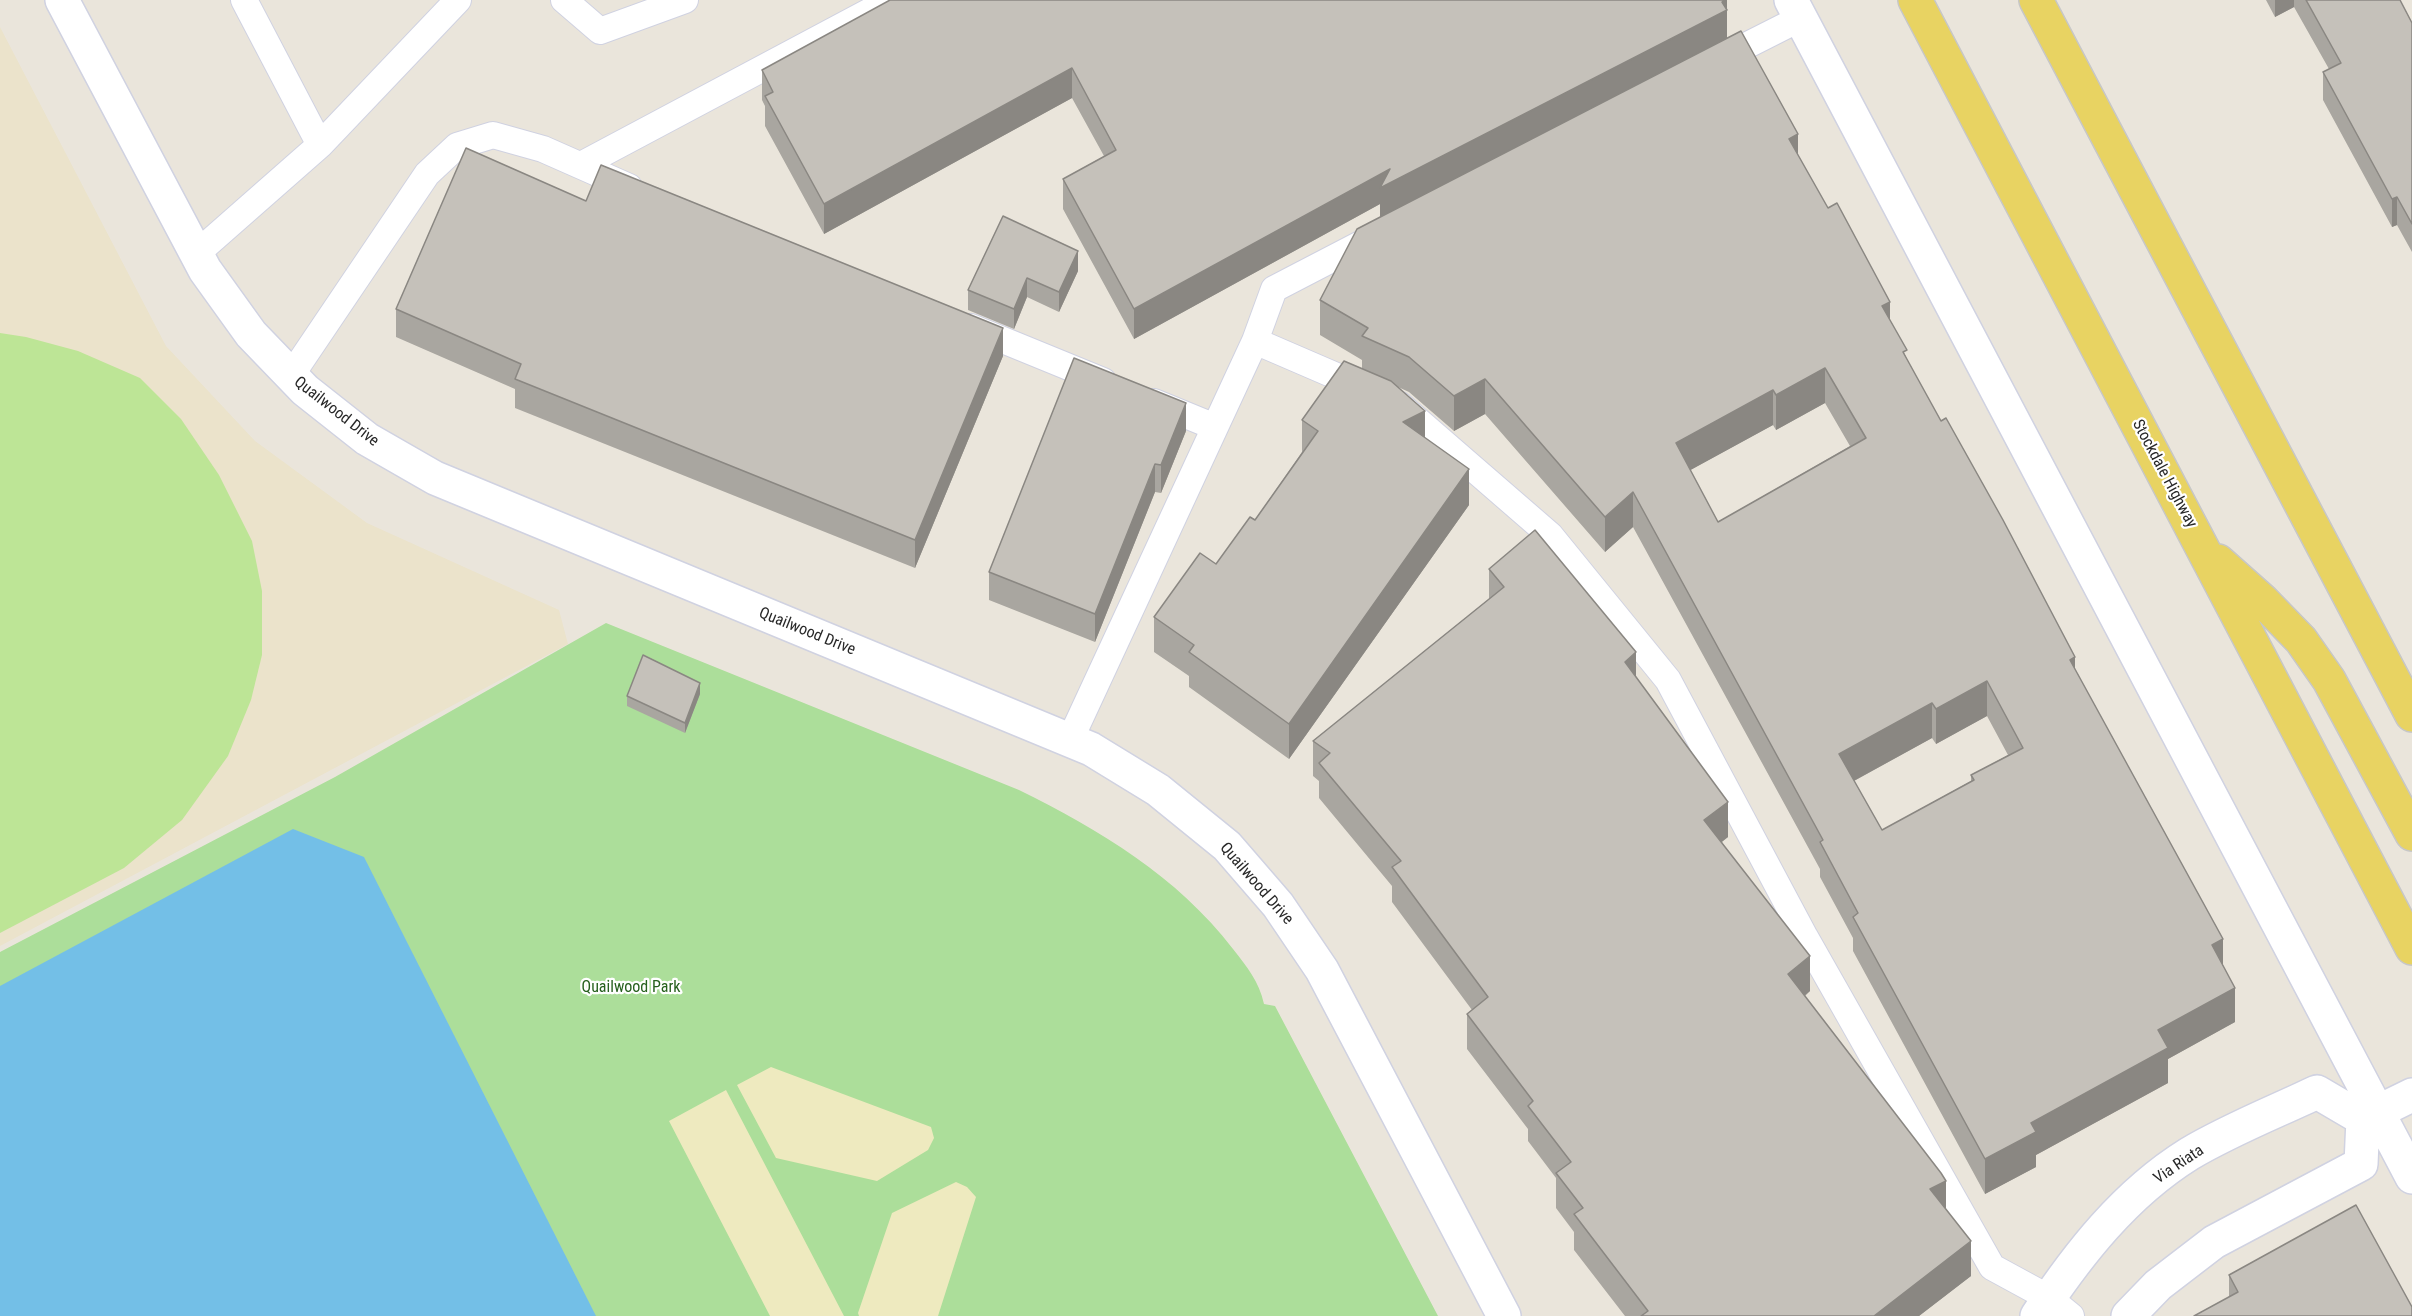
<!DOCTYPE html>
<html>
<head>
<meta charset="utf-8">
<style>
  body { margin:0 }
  canvas { display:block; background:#eae5db }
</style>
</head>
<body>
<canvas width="2412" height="1316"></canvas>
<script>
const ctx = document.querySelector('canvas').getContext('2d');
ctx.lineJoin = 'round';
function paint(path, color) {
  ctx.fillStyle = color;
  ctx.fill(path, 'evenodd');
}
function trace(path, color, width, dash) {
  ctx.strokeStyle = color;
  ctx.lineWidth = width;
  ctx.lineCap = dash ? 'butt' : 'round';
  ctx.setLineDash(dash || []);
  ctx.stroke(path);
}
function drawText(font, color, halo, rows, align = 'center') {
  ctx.font = font + ' "Roboto Condensed",sans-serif';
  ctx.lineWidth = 4.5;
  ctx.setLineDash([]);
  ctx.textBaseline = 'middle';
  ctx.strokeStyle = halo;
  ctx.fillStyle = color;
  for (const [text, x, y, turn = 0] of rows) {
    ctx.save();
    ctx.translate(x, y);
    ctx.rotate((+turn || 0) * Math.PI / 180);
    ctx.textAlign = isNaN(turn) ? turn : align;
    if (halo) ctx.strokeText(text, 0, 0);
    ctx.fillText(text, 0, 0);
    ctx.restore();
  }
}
paint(new Path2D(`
  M0,27l166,319 89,95 112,82 192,87 9,34 -568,302z`), '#ebe3cb');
paint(new Path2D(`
  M606,623l413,167c81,40 158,86 214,159 14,18 26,32 31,55l11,2 163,310h-1438v-364l335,-175z`), '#acde9a');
paint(new Path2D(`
  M771,1067l160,60 3,11 -6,12 -51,31 -101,-23 -39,-73z
  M726,1090l118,226h-74l-101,-195z
  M956,1182l11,5 9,10 -38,119h-79l-1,-3 34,-100z`), '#eeeabf');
paint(new Path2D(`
  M0,333l26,4 52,14 62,27 41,41 38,56 33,66 10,50v64l-11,45 -23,56 -46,64 -58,48 -124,65z`), '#bde596');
paint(new Path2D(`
  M293,829l71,28 232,459h-596v-330z`), '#73bfe7');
const lane = new Path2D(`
  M564,0l36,31 85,-31
  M1718,60l83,-42
  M320,145l138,-145
  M581,165l310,-165
  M196,254l124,-109 -76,-145
  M971,327l132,54
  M1255,341l109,47
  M290,377l137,-203 30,-28 36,-11 50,14 86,38
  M1154,402l61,25
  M1400,405l150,130 118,145 137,257 187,330 57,31 22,18
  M1070,740l185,-399 19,-52 102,-53`);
const street = new Path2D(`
  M62,0l143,270 46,64 54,56 62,49 68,39 656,271 67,41 69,56 51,59 44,65 182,346
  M1791,0l621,1177
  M2363,1119l49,-24
  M2037,1316c41,-62 88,-122 152,-162 40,-24 86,-42 128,-62l46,27
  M2128,1316l30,-31 56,-43 147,-78 2,-45`);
const primary = new Path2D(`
  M1915,0l497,948
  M2036,0l376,715
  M2218,561l45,40 38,39 28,40 83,154`);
trace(lane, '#d0d2e1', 28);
trace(street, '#d0d2e1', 36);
trace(primary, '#c7c7c7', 36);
trace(lane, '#fff', 26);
trace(street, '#fff', 33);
trace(primary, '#e8d362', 33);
paint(new Path2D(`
  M1727,0v38l71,117 92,166 17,38 168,311 148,295 12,57 -67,37v24l-132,72v12l-51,27 -132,-243v-13l-33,-61v-8l-187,-342 -28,25 -120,-138 -31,17 -45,-39 -11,-5 27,51 44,67 -180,254 -100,-72v-11l-35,-24v-35l62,-53 39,-44 47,-68v-32l60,-52v-8l-42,-25v-35l60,-83v-13l-246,135 -71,-130v-30l41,-23 -32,-58 -248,136 -59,-108v-20l-3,-6v-30zM1825,403l25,43 -132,76 -28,-52 83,-45 3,5zM1987,716l21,39 -37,20v6l-89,49 -28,-49 78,-43 4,6z
  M2266,0h134l12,23v229l-15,-27 -5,2 -69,-127v-28l6,-3 -35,-62 -19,10z
  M586,201l417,155 -88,212 -400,-160v-19l-119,-52v-28z
  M1003,216l75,55 -19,41 -32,-15 -13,32 -46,-19v-20z
  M1186,431l-25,62 -6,-1 -60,150 -106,-42v-28z
  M1489,569l147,108 92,160 -6,5 88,149 -5,5 141,213 25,67 -52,40h-294l-51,-66v-18l-18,-24v-30l-28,-37v-12l-61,-80v-35l5,-4 -80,-108v-16l-73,-88v-17l-6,-5v-35l176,-142z
  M700,694l-15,39 -58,-27v-10z
  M2229,1275l183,32 -183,-11z`), '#a9a6a0');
paint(new Path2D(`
  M1725,0h2v39l-347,179v-14l-246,135v-30l256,-140z
  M2275,0h19v7l-19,10z
  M1072,68v30l-248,136v-30z
  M1798,134v35l-9,-30z
  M2397,197v28l-5,2v-28z
  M1078,251v20l-19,41v-20z
  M1027,278v19l-13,32v-20z
  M1890,302v35l-8,-31z
  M1003,328v28l-88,212v-28z
  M1825,368v35l-49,27v-35z
  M1485,379v35l-31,17v-35z
  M1773,390v35l-97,53v-35z
  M1186,403v28l-25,62v-28z
  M1425,411v35l-22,-24z
  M1155,464v28l-60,150v-28z
  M1469,469v36l-180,254v-35z
  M1633,492v35l-28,25v-35z
  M1636,652v35l-11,-25z
  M2075,657v35l-5,-32z
  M1987,681v35l-51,28v-35z
  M700,683v11l-15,39v-10z
  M1932,703v35l-93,51v-35z
  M1728,802v35l-24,18v-35z
  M2223,939v35l-11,-29z
  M1810,956v35l-22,18v-35z
  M2235,988v34l-67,37v24l-132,72v12l-51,27v-35l46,-36 127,-93z
  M1946,1181v35l-16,-27z
  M1971,1241v35l-52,40h-45z`), '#8a8782');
const building = new Path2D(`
  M890,0h835l-3,2 5,8 -347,178 10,-19 -256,140 -71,-130 53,-29 -44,-82 -248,136 -59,-108 8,-4 -11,-22z
  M2306,0h94l12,23v201l-15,-27 -5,2 -69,-127 18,-9z
  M1741,31l57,103 -9,5 39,69 9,-5 53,99 -8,4 25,44 -4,2 38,69 5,-3 57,102 72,137 -5,3 153,279 -11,6 23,43 -77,42 10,18 -137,75 5,9 -51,27 -132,-242 5,-4 -38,-71 3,-2 -190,-348 -28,25 -120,-138 -31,17 -45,-39 -47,-21 6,-8 -48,-28 37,-71zM1825,368l41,70 -148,84 -42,-79 97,-53 3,5zM1987,681l36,67 -52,27 3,5 -92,50 -43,-76 93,-51 4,6z
  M466,148l120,53 15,-36 402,163 -88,212 -400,-161 6,-15 -125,-55z
  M1003,216l75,35 -19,41 -32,-14 -13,31 -46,-19z
  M1074,358l112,45 -25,62 -6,-1 -60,150 -106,-42z
  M1344,361l47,20 34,30 -22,11 66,47 -180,255 -100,-72 5,-7 -40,-28 46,-64 16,11 34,-47 5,3 63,-89 -16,-11z
  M1535,530l101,122 -11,10 103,140 -24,18 106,136 -22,18 153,199 5,8 -16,8 41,52 -97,75h-233l7,-5 -74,-97 9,-6 -27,-35 15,-11 -43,-56 5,-5 -66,-87 21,-17 -96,-130 9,-6 -82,-98 11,-10 -17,-12 191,-154 -15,-18z
  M643,655l57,28 -15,40 -58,-27z
  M2356,1205l56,102v9h-218l44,-24 -9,-17z`);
paint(building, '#c5c1ba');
trace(building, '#8a8782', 1.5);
drawText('16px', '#282828', '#fff', [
  ["Quailwood Drive",336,412,38],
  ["Stockdale Highway",2164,474,62],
  ["Quailwood Drive",807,632,22],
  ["Quailwood Drive",1256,884,49],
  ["Via Riata",2179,1165,-34]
]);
drawText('16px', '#26601d', '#fff', [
  ["Quailwood Park",631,988]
]);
</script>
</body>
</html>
